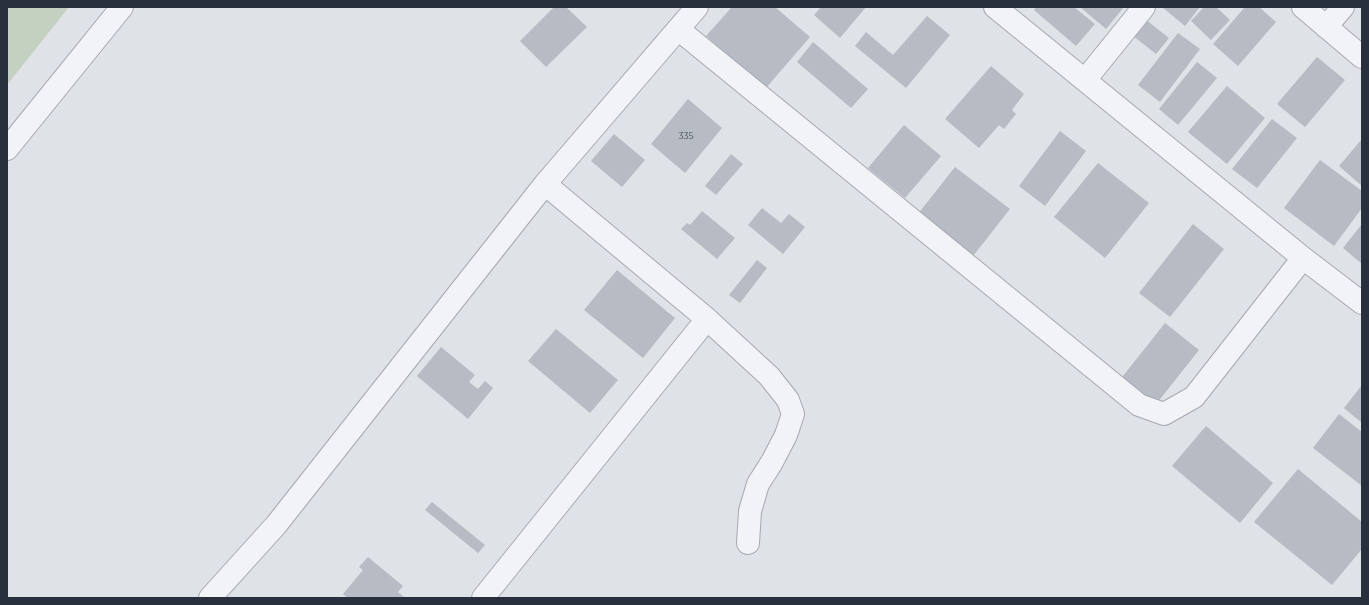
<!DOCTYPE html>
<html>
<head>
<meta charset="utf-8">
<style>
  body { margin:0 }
  #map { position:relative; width:1369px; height:605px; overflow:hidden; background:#dfe2e7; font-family:Montserrat,sans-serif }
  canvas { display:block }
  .frame { position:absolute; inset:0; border:8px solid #28303d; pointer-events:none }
</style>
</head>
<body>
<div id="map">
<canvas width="1369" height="605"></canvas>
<div class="frame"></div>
</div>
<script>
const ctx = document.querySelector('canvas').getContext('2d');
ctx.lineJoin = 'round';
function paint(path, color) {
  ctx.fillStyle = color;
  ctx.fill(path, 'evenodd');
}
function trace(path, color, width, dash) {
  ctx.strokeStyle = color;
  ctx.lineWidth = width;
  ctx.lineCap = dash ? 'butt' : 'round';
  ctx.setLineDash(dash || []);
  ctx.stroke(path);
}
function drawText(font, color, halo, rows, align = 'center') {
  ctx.font = font + ' Montserrat,sans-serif';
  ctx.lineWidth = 3;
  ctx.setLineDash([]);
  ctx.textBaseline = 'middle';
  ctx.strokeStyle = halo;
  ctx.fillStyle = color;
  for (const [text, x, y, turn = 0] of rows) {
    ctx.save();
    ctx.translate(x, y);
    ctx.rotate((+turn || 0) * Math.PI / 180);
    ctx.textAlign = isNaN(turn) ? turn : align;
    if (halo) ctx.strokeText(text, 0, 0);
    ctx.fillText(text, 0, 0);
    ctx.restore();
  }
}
paint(new Path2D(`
  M7,7h62l-62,78z`), '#c4d1c0');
paint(new Path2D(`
  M554,7h12l21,20 -41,40 -26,-26z
  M732,7h43l35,30 -44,51 -60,-52z
  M821,7h45l-26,31 -26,-23z
  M1036,7h38l21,17 -19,22 -42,-36z
  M1080,7h44l-18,22z
  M1162,7h38l-15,19z
  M1204,7h12l14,13 -19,20 -20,-19z
  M1245,7h14l17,15 -38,44 -25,-22z
  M927,16l23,19 -44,53 -51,-42 11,-14 27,23z
  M1145,19l24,19 -13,16 -24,-19z
  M1178,33l22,16 -40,53 -22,-17z
  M813,42l55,47 -17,19 -54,-46z
  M1317,57l28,23 -40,47 -28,-23z
  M1197,62l20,16 -39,47 -19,-16z
  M991,66l33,28 -12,16 4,4 -12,15 -5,-4 -20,23 -34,-29z
  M1227,86l38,32 -38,46 -39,-32z
  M688,99l34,29 -37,45 -34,-29z
  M1272,119l25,19 -40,50 -25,-19z
  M904,125l37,31 -36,42 -37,-30z
  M1060,131l26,20 -41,55 -26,-20z
  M614,134l31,26 -23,27 -31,-26z
  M1362,139v47l-23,-20z
  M731,154l12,10 -27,31 -11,-9z
  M1320,160l42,31v17l-28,38 -50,-38z
  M1098,163l51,40 -44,55 -51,-41z
  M955,167l55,42 -37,47 -55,-42z
  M762,208l19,15 8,-9 16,13 -22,27 -35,-29z
  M702,211l33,27 -18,21 -36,-30 6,-6 3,2z
  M1193,224l31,25 -54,68 -31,-24z
  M1362,224v40l-19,-16z
  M757,260l10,8 -27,35 -11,-8z
  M617,270l58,48 -32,40 -59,-48z
  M1165,323l34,27 -46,58 -34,-27z
  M556,329l62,51 -28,33 -62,-52z
  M441,347l34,28 -6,7 9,7 7,-8 8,7 -25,31 -51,-43z
  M1362,385v38l-18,-15z
  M1339,414l23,18v54l-49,-38z
  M1206,426l67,57 -33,40 -68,-57z
  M1298,469l64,53v27l-30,36 -78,-63z
  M432,502l53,43 -7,8 -53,-43z
  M368,557l35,29 -5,6 7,6h-57l-5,-4 20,-24 -4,-3z`), '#b6bbc4');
const minor = new Path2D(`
  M995,7l308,251 59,45
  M1303,7l59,50
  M1326,27l17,-20
  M678,29l461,376 25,9 30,-17 109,-139
  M1085,80l59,-73
  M7,149l115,-142
  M545,184l162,135 62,57 19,24 5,14 -7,21 -14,27 -14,22 -8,27 -2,32
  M210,598l66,-73 269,-341 152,-177
  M483,598l224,-279`);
trace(minor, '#a4a9b1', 24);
trace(minor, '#f1f3f6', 22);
drawText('9px', '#4c535f', null, [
  ["335",686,136]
]);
</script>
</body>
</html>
